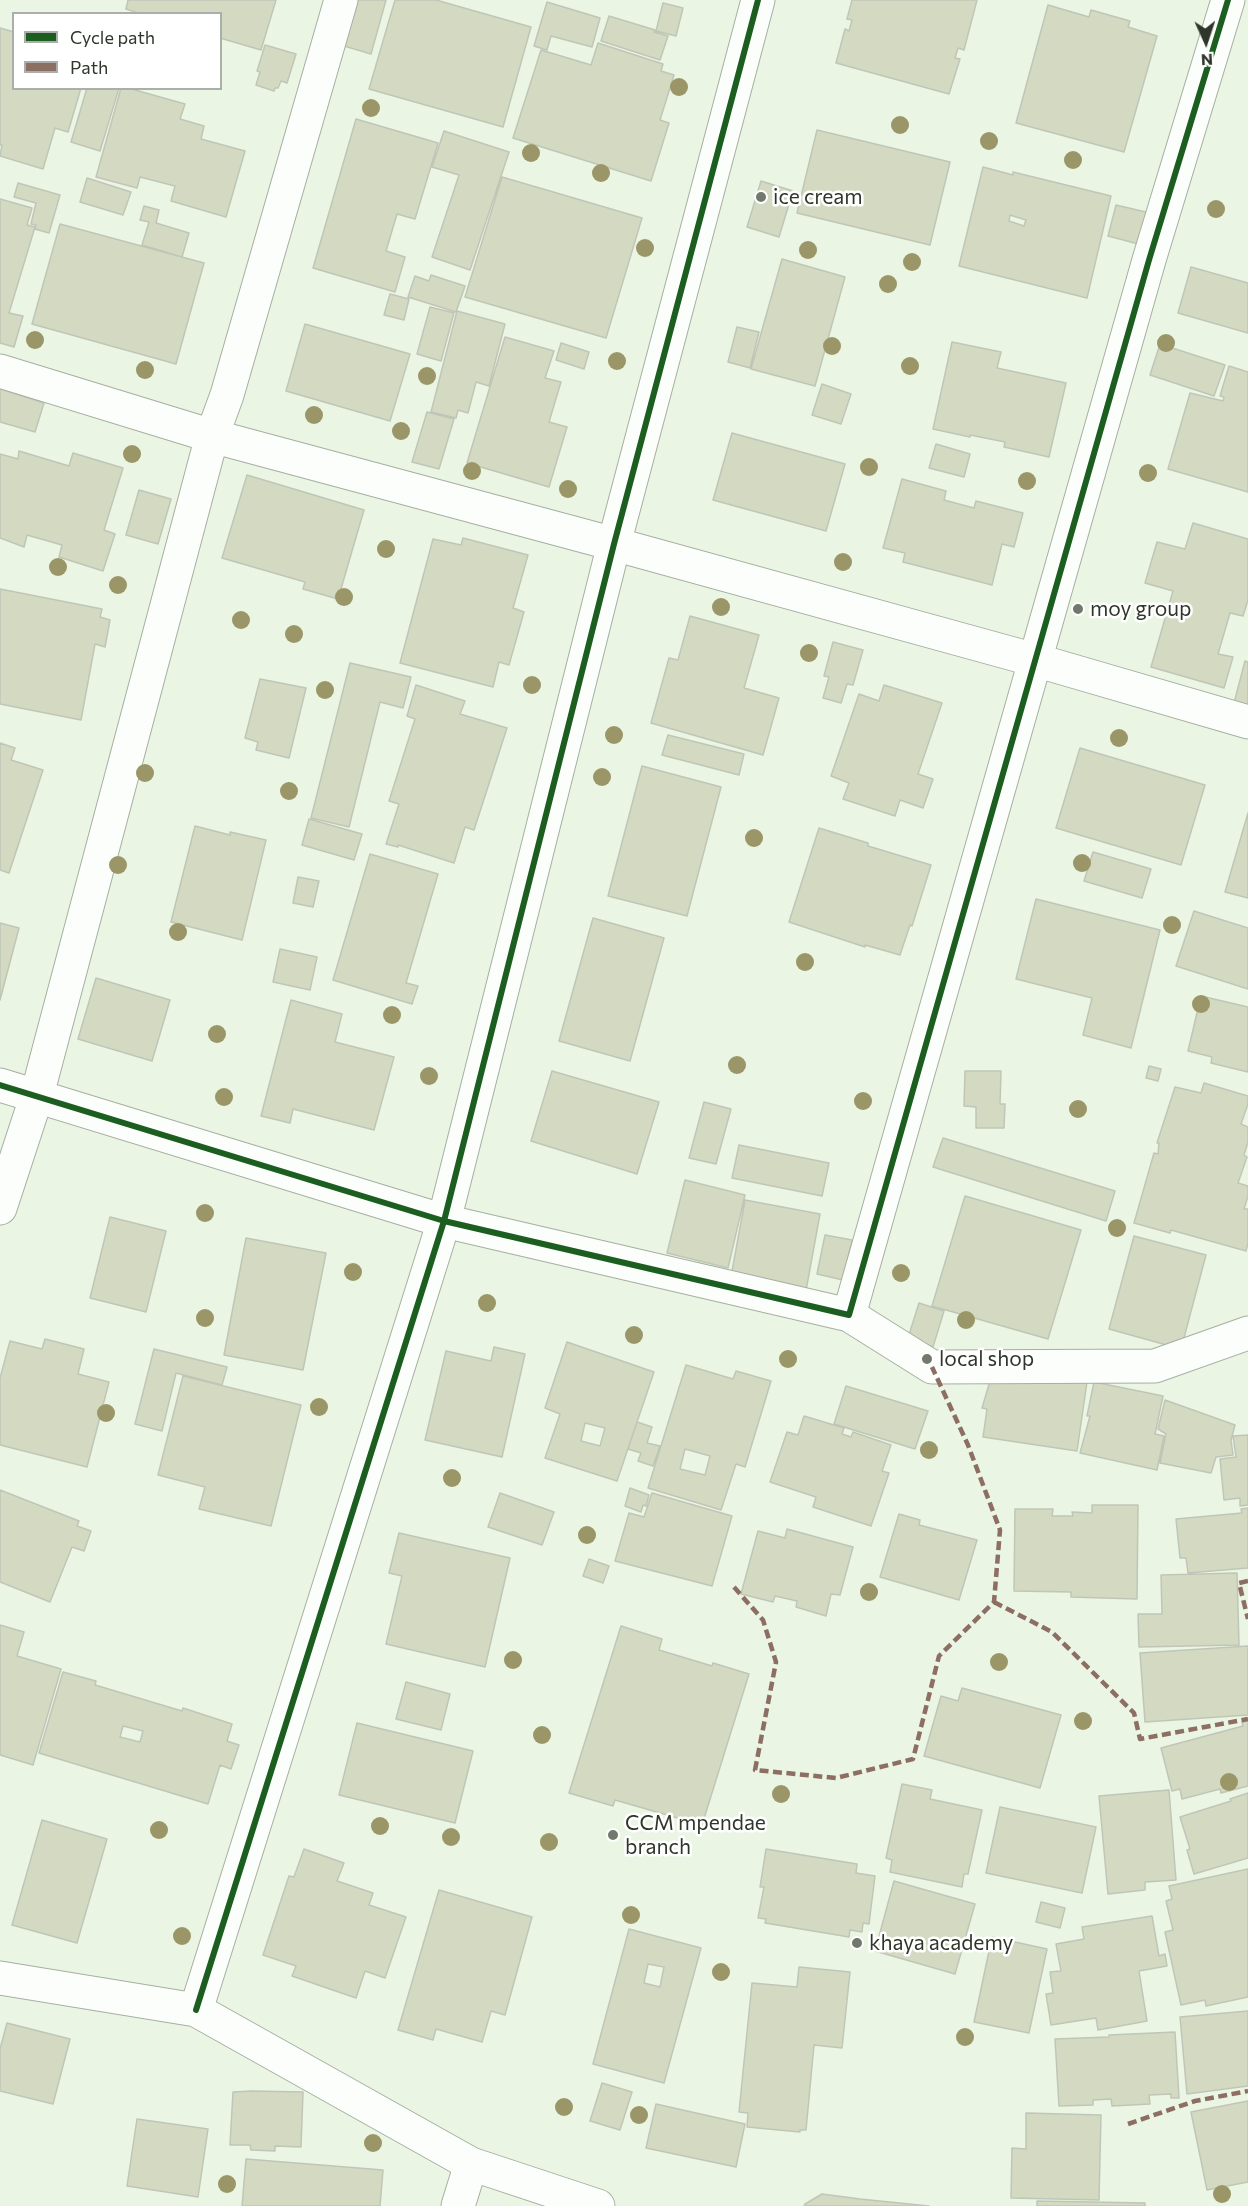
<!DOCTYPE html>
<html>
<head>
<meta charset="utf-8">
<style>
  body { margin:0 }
  #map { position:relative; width:1248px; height:2206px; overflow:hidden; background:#eaf5e4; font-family:Commissioner,sans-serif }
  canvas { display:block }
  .legend { position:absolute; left:12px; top:12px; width:210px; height:78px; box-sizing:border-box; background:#fff; border:2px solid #abafaa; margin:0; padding:8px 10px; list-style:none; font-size:18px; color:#2e362a }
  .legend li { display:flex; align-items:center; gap:12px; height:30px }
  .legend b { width:30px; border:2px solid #abafaa }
  .north { position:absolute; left:1176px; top:12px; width:60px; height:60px; -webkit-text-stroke:4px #fff; paint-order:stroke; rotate:177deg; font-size:16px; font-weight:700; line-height:24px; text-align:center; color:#2e362a }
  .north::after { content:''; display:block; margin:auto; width:21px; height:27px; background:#2e362a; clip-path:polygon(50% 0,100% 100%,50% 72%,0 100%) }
</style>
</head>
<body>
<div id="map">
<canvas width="1248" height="2206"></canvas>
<ul class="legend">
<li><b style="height:8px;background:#1b5e20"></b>Cycle path</li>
<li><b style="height:8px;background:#8d6e63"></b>Path</li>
</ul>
<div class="north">N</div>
</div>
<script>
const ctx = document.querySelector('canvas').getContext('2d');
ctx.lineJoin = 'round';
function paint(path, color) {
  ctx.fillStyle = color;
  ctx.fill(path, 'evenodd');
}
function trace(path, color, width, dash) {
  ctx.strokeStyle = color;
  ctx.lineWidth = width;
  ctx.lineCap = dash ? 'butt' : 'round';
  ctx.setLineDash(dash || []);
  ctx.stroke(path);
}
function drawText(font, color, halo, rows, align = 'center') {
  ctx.font = font + ' Commissioner,sans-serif';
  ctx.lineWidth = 5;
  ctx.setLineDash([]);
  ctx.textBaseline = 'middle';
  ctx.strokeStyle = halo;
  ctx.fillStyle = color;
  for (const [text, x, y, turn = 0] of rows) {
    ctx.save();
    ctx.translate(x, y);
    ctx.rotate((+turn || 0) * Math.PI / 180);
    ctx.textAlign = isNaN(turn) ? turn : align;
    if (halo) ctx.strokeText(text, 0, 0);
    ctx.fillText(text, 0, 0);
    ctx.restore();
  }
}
const building = new Path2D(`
  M128,0h148l-15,50 -41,-12v-24h-79l-15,-5z
  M347,0h39l-15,54 -30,-9z
  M395,0h41l95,27 -28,100 -134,-38z
  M852,0h125l-13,50 -6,-2 -3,10 5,1 -11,35 -113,-31 9,-34 4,2 3,-11 -5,-1z
  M547,2l53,16 -8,29 -41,-11 -4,14 -13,-4z
  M663,3l20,5 -7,28 -20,-5z
  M1048,5l41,12 2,-7 39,11 -2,6 29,9 -33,116 -108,-29z
  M609,16l46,14 -1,2 14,4 -8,24 -59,-19z
  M0,28l14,4v56h67l-13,44 -13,-4 -12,41 -43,-13 2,-11h-2z
  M598,43l65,21 -2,7 13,4 -14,45 9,3 -18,58 -138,-43 28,-88 50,15z
  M265,45l31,9 -9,29 -6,-2 -3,7h-3l-1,3 -18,-6 4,-13 -3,-1z
  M87,88h32l-19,63 -29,-9z
  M121,88h7l57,16 -5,15 24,7 -3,13 44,12 -19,66 -55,-16 4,-15 -35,-9 -3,11 -41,-11z
  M356,119l82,24 -23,76 -18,-5 -11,37 19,6 -10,35 -82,-24z
  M817,130l133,32 -20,83 -133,-32z
  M444,131l65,21 -39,118 -38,-13 27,-82 -27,-8z
  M983,167l30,8v-3l98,24 -24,102 -128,-32zM1010,215l16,5 -2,6 -15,-5z
  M502,177l140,41 -36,120 -141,-41z
  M87,178l44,14 -8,23 -43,-13z
  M761,181l32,10 -14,46 -32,-10z
  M18,183l42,12 -11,38 -14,-4 1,-4 -5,-1 5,-21 -22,-6z
  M0,199l32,9 -5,17 8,2 -26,86 14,3 -9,31 -14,-4z
  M1116,205l34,8 -8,32 -34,-9z
  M144,206l15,4 -3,13 33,10 -7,24 -40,-12 7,-23 -9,-2z
  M60,224l144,39 -28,101 -144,-40z
  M782,259l63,18 -30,109 -64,-17z
  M1191,267l57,16v50l-70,-20z
  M431,275l34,11 -9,26 -48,-15 7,-21 14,5z
  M390,294l19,5 -5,21 -20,-5z
  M430,307l24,6 -13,48 -24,-7z
  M457,311l48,13 -16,62 -13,-4 -8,31 -10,-3 -2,8 -25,-6z
  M305,324l105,30 -20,67 -104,-30z
  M737,327l22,5 -9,36 -22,-6z
  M505,337l49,14 -9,27 16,4 -12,40 18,5 -18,60 -82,-24z
  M952,342l49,10 -4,16 69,15 -17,74 -45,-10 1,-5 -35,-7v2l-37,-8z
  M561,343l28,9 -5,17 -28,-9z
  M1160,344l65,21 -11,31 -64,-21z
  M1229,366l19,6v120l-80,-23 22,-76 33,8 1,-4 -4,-1z
  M822,384l29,10 -10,30 -29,-9z
  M0,389l44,14 -9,29 -35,-10z
  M427,412l27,7 -15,50 -27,-7z
  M732,433l113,31 -19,67 -113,-31z
  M936,444l34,10 -6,23 -35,-9z
  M19,451l50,15 4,-13 50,15 -19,62 11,4 -12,37 -44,-14 3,-12 -35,-10 -3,12 -24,-9v-84l18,5z
  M247,475l117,35 -26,89 -35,-10 2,-7 -83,-24z
  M902,479l44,12 -2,9 30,8 2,-7 47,12 -9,34 -12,-3 -10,41 -89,-23 2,-9 -22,-5z
  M139,490l32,9 -13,45 -32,-9z
  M1193,523l55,16v61l-5,16 -13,-3 -12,41 15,3 -9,31 -73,-21 22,-76 -28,-8 12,-41 28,7z
  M463,538l65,17 -15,53 11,4 -15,53 -10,-3 -6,25 -93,-24 33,-124 28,6z
  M0,589l102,20 -2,8 10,3 -5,27 -10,-3 -14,76 -81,-16z
  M690,616l69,19 -15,53 35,10 -16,57 -112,-32 18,-65 9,2z
  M833,642l30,8 -10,35 -6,-1 -6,19 -18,-5 6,-21 -5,-1z
  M1245,661l3,1v45l-14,-4z
  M350,663l61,14 -8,31 -23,-6 -31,125 -38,-9z
  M260,679l46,9 -17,70 -33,-8 2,-8 -13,-4z
  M416,685l49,16 -5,13 47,14 -33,102 -9,-3 -11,36 -56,-18v2l-12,-3 13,-40 -10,-3 26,-82 -8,-3z
  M884,685l58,18 -24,71 15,5 -10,29 -23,-8 -5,16 -52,-17 6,-16 -18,-7 28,-82 20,7z
  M668,735l76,19 -5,21 -77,-20z
  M0,743l15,5 -4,12 32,10 -34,103 -9,-3z
  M1080,748l125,37 -24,80 -125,-37z
  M642,766l79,21 -34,129 -79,-20z
  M1248,813v85l-23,-6z
  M309,819l53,15 -8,26 -52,-15z
  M195,826l35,9v-3l36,8 -24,100 -71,-18z
  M819,828l49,15v3l63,19 -19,61 -2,-1 -10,30 -35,-10v2l-76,-25z
  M1093,852l58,17 -9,29 -58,-17z
  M370,854l68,20 -32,109 12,3 -6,18 -79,-24z
  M298,877l21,4 -6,26 -20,-4z
  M1036,899l124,31 -29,118 -48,-13 9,-37 -76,-19z
  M1194,911l54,17v61l-72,-23z
  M593,918l71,20 -34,123 -71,-20z
  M0,923l19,5 -19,72z
  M280,949l37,8 -7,33 -37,-8z
  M96,978l74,22 -18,61 -74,-22z
  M1201,996l47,11v65l-37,-9 1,-6 -24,-6z
  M291,1000l51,14 -7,28 59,15 -20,73 -81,-21 -3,14 -29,-7z
  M1149,1066l12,3 -3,12 -12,-3z
  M552,1071l107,31 -22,72 -106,-33z
  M965,1071h36l-1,33h5l-1,24h-28v-21l-12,-1z
  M1204,1083l44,13v8l-7,20 7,3v15l-4,13 3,2 -9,26 10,3v10l-4,13h4v34l-2,8 -75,-21 -1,3 -36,-10 20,-70 4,1 1,-11h-2l18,-56 26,6z
  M704,1102l27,7 -15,55 -27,-6z
  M943,1138l172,53 -9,30 -173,-54z
  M739,1145l90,18 -7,33 -90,-18z
  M685,1180l60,15 -17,73 -61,-15z
  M965,1196l116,34 -33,109 -116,-33z
  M745,1200l75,14 -15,82 -75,-14z
  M110,1217l56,14 -20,81 -56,-14z
  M825,1235l27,5 -9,40 -26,-6z
  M1134,1236l72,19 -25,94 -72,-20z
  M246,1238l80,15 -23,117 -79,-15z
  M919,1303l25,8 -11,36 -25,-9z
  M45,1339l39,10 -6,25 31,8 -22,85 -87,-22v-67l10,-37 32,8z
  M567,1342l87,30 -37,109 -72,-23 15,-44 -15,-6zM585,1423l20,5 -5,18 -19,-5z
  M494,1347l31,7 -23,103 -77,-17 21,-89 45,10z
  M154,1349l73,18 -5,18 -46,-12 -14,58 -27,-7z
  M686,1365l47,14 3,-8 35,10 -26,86 -9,-3 -15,46 -73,-22zM685,1449l25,7 -5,19 -25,-6z
  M993,1371l94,11 -10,69 -94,-14 4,-28 -5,-1z
  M183,1376l118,29 -30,121 -72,-17 6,-22 -47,-12z
  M1094,1382l69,14 -8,38 9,2 -7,34 -77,-17 10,-37h-3z
  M846,1386l82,25 -13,38 -81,-25z
  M1165,1400l70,25 -4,15 2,15 -17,2 -5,16 -51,-10 6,-29 -8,-5z
  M804,1416l40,12 -2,6 9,3 2,-5 38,13 -9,26 7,2 -18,53 -58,-19 3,-10 -46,-15 17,-50 11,3z
  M637,1422l15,5 -5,16 13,3 -7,20 -15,-5 3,-8 -13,-4z
  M1248,1435v70l-8,1v-8l-16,2 -4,-41 16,-2 -3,-21z
  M630,1488l19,7 -3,11 -3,-1 -2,7 -16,-6z
  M0,1490l79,31 -2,5 14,5 -7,20 -12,-4 -22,55 -50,-20z
  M500,1493l54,19 -12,33 -54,-18z
  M652,1493l80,23 -20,70 -97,-25 14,-48 15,4z
  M1092,1505h46l-1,94 -66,-2v-5l-57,-1 1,-82h38l-1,7h21l-1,-4 20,1z
  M1248,1508v60l-60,5 -2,-15h-6l-4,-39 66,-6 -1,-4z
  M899,1514l21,6 -1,5 58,15 -18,60 -79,-23z
  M787,1529l66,18 -13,48 -9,-1 -5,22 -30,-9 1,-6 -22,-5 -2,6 -32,-8 17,-63 27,7z
  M399,1533l111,25 -25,109 -99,-23 16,-68 -13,-3z
  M589,1559l20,7 -6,17 -20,-7z
  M1237,1573l2,72 -100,2 -1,-33h24l-1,-39z
  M0,1625l24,7 -7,24 44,13 -28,96 -33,-10z
  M621,1626l41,13 -3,11 53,16 1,-3 36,11 -47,151 -87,-25 -2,6 -44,-13z
  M1248,1646v69l-103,7 -5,-69z
  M63,1672l33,9 -1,4 87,26 1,-3 49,16 -5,17 12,4 -8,24 -11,-4 -12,39 -169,-51zM123,1726l20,5 -3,11 -20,-5z
  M406,1682l44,12 -9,36 -45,-11z
  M962,1688l99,27 -21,73 -116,-32 17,-60 17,5z
  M1248,1721v65l-27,7 -1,-4 -38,10 -2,-10 -8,2 -11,-43 82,-22 -1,-4z
  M357,1723l116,28 -18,72 -116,-28z
  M902,1784l30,6 -2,9 52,11 -14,64h-4l-2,13 -72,-15 2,-12 -6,-2z
  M1169,1790l7,90 -31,2v8l-37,4 -9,-98z
  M1248,1793v65l-54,16 -7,-24 3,-1 -10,-32 51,-16 -1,-2z
  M1000,1807l96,20 -14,66 -96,-20z
  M42,1820l65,19 -30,104 -65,-18z
  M304,1849l40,14 -7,18 36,12 -4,12 37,12 -21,61 -20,-7 -9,27 -64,-22 4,-10 -33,-11 26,-79 5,1z
  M766,1849l91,15 -1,9 19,3 -6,48 -6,-1 -1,9 -12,-2 -1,7 -84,-14 1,-4 -8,-1 6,-31h-4z
  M1248,1869v128l-42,9 -1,-6 -24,5 -16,-73 8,-2 -7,-29 6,-2 -3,-13z
  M894,1881l81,23 -20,70 -80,-23z
  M439,1890l93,27 -27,98 -14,-4 -9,31 -46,-13 -3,11 -35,-10z
  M1041,1902l24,6 -5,20 -24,-6z
  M1152,1916l7,40 6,-2 2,12 -28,5 8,50 -49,9 -2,-12 -45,7 -5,-31 7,-1 -3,-21 11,-1 -5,-27 28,-5 -2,-12z
  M629,1929l72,19 -37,135 -71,-19zM648,1964l16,3 -4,20 -16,-4z
  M992,1937l55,12 -18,84 -55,-11z
  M799,1967l51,5 -8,76 -28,-3 -8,85h-6v2l-53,-5 1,-14 -9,-1 13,-129 45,4z
  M1248,2011v75l-61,8 -7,-77z
  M7,2023l63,16 -17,65 -53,-13v-42z
  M1175,2032l4,66h-8v-4l-22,1 1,9 -38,2 -1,-7 -18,1v5l-34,1 -4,-67 54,-2v-2z
  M602,2083l30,9 -12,38 -30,-9z
  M252,2091l51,1 -2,55 -26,-1v5l-24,-1 -1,-5h-20l3,-53z
  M1248,2101v81l-41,8 -16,-78z
  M656,2104l89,20 -9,43 -90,-19z
  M1026,2113l75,2 -2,85 -88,-2 1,-50 14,1z
  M137,2119l71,10 -10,68 -71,-11z
  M246,2159l137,11 -3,36h-138z
  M822,2194l38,5 69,7h-125l1,-2z
  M1037,2201l108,2v3h-108z`);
paint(building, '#d3dac1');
trace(building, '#c0c6b7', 1.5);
const minor = new Path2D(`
  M0,371l212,65 402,108 421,116 213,62
  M0,1085l444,136 405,94 300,-1055 79,-260
  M0,1208l37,-113 175,-659 15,-41 114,-395
  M849,1315l83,52 223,-1 93,-33
  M0,1978l196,32 275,154 127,42
  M196,2010l248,-789 170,-677 144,-544
  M458,2206l13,-42`);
trace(minor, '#a6afa1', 35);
trace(minor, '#fcfefb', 33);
trace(new Path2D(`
  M1248,1581l-9,2 9,36
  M734,1587l29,33 13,42 -21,108 81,8 77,-19 26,-103 55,-54 6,-72 -32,-85 -36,-78
  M994,1602l58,30 82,81 6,26 108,-20
  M1128,2124l67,-23 53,-10`), '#8d6e63', 4.5, [9, 4.5]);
trace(new Path2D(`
  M0,1085l444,136 405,94 300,-1055 79,-260
  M196,2010l248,-789 170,-677 144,-544`), '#1b5e20', 6);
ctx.fillStyle = '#9a9667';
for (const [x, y] of [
  [679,87],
  [371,108],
  [900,125],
  [989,141],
  [531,153],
  [1073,160],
  [601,173],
  [1216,209],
  [645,248],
  [808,250],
  [912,262],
  [888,284],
  [35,340],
  [1166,343],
  [832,346],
  [617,361],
  [910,366],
  [145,370],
  [427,376],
  [314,415],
  [401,431],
  [132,454],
  [869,467],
  [472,471],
  [1148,473],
  [1027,481],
  [568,489],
  [386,549],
  [843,562],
  [58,567],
  [118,585],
  [344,597],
  [721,607],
  [241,620],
  [294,634],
  [809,653],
  [532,685],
  [325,690],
  [614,735],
  [1119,738],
  [145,773],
  [602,777],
  [289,791],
  [754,838],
  [1082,863],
  [118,865],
  [1172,925],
  [178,932],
  [805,962],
  [1201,1004],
  [392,1015],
  [217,1034],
  [737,1065],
  [429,1076],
  [224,1097],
  [863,1101],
  [1078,1109],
  [205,1213],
  [1117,1228],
  [353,1272],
  [901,1273],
  [487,1303],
  [205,1318],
  [966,1320],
  [634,1335],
  [788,1359],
  [319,1407],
  [106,1413],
  [929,1450],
  [452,1478],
  [587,1535],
  [869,1592],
  [513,1660],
  [999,1662],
  [1083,1721],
  [542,1735],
  [1229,1782],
  [781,1794],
  [380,1826],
  [159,1830],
  [451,1837],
  [549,1842],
  [631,1915],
  [182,1936],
  [721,1972],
  [965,2037],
  [564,2107],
  [639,2115],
  [373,2143],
  [227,2184],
  [1222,2194]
]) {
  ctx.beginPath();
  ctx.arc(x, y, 9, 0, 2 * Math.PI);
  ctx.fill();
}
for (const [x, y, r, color] of [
  [761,197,6,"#70796b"],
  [1078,609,6,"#70796b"],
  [927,1359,6,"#70796b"],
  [613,1835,6,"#70796b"],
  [857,1943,6,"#70796b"]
]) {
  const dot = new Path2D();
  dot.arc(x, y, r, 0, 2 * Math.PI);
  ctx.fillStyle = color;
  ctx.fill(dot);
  trace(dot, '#fff', 2);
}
drawText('21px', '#2e362a', '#fff', [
  ["ice cream",773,197],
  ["moy group",1090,609],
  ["local shop",939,1359],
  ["CCM mpendae",625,1823],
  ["branch",625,1847],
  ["khaya academy",869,1943]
], 'left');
</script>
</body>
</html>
